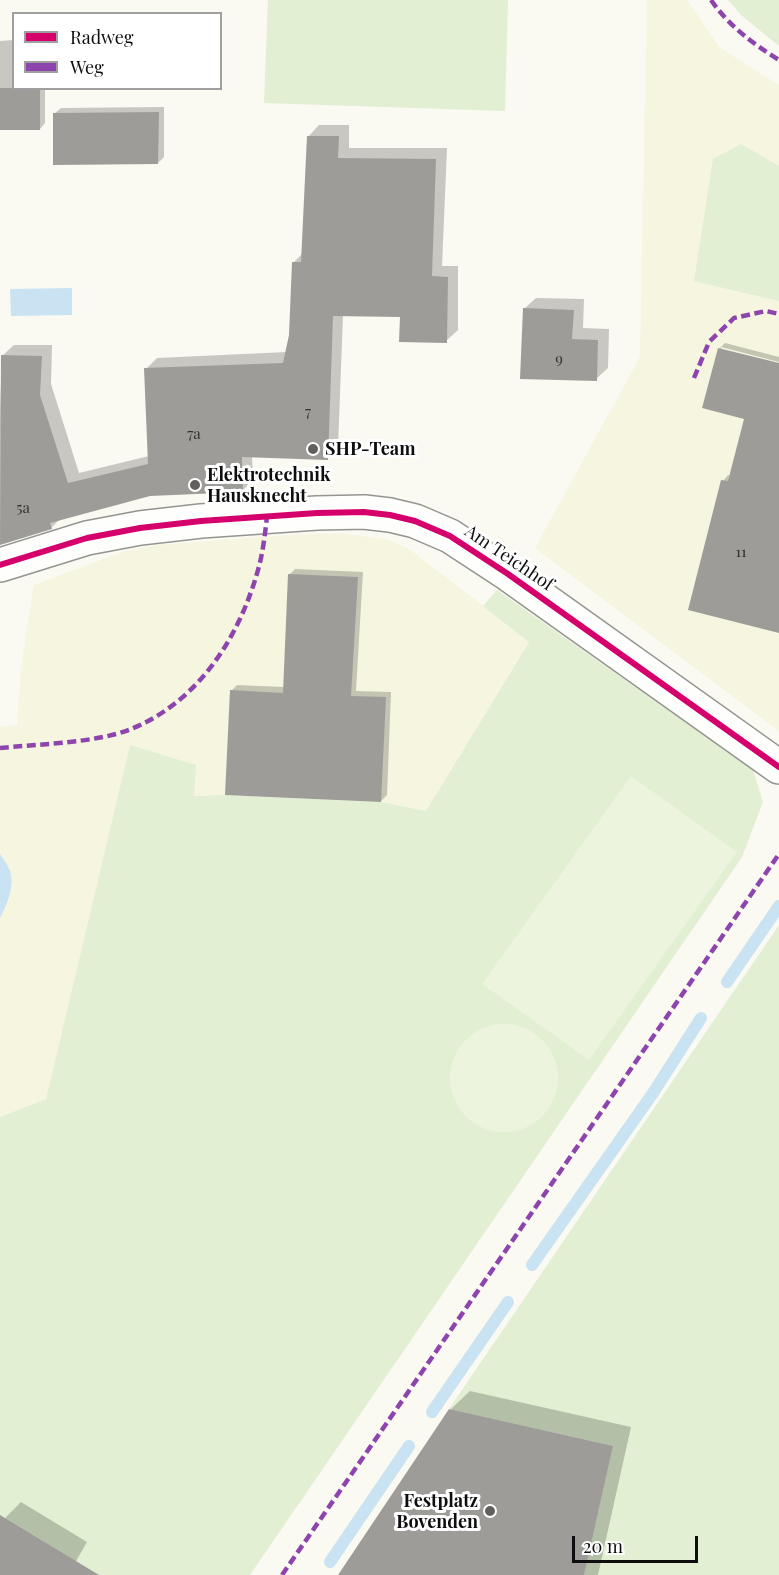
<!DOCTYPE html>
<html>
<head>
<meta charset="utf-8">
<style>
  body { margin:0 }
  #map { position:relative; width:779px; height:1575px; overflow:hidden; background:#faf9f2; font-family:"Playfair Display",serif }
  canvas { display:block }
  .legend { position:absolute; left:12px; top:12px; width:210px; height:78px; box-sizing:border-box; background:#fff; border:2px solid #9f9f9f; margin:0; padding:8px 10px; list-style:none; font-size:18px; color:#0e0e0e }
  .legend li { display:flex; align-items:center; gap:12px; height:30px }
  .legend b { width:30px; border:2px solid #9f9f9f }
  .scale { position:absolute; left:572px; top:1536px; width:126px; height:27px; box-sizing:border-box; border:3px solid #0e0e0e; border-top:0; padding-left:8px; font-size:18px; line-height:21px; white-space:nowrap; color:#0e0e0e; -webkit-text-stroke:4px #fff; paint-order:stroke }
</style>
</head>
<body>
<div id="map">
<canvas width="779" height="1575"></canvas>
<ul class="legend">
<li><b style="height:8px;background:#d6006c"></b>Radweg</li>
<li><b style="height:8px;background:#8e44ad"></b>Weg</li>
</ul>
<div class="scale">20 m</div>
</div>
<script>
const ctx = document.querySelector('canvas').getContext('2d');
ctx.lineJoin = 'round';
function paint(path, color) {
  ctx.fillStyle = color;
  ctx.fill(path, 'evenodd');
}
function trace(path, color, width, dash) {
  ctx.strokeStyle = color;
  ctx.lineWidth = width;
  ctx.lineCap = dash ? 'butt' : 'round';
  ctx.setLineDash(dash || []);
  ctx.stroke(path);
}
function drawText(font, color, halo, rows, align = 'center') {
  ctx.font = font + ' "Playfair Display",serif';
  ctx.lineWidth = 6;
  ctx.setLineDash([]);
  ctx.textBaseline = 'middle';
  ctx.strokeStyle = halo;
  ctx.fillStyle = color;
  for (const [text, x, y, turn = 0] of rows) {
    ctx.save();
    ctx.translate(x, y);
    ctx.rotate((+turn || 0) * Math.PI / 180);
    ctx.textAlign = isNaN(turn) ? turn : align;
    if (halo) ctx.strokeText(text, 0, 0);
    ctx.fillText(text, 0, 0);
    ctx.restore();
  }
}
paint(new Path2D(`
  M647,0h40l33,48 59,37v646l-244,-183 105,-191z
  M339,533l50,7 20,9 120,92 -103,170 -45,-9 -156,-7 -32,1 -63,-51 -84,354 -46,18v-390l17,-2 4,-57 13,-83 88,-33 35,-7 132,-10z`), '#f6f5df');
paint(new Path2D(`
  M268,0h240l-3,111 -241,-8z
  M728,0h51v46l-38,-31z
  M741,144l38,22v135l-85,-20 19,-122z
  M497,590l256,180 10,32 -21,55 -492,718h-187l9,-16 -68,-42 -4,6v-406l46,-18 84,-354 66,20 -2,31 31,-1 156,7 45,9 103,-169 -46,-36z
  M779,925v650h-195l29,-129 -164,-37z`), '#e2efd3');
paint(new Path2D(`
  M631,776l106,76 -148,208 -107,-76z
  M450 1078a54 54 0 1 1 108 0a54 54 0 1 1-108 0Z`), '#ecf4dd');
paint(new Path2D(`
  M72,288v27l-61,1 -1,-27z
  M0,854c3,5 8,11 10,17 5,15 -3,34 -10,47z`), '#cae3f3');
paint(new Path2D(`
  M14,40v48h31v35l-5,6h-40v-88z
  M164,107v50l-6,6 -103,-50 6,-5z
  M319,125h30v23h98l-5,118h16v64l-12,11 -45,-25 -58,-1 -5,132 -11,11 -75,-2 1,24 -11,11 -92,4 -89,23 -10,10 -51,15v-135l2,-52 12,-11h38l-1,39 28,89 70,-17 -3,-87 11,-11 130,-6 4,-16 2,-73 10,-10 5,-116z
  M536,298l48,1 -1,29 26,1 -1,39 -12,11 -72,-70z
  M725,343l54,14v5l-58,-15v3l58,15v266l-56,-150 5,-6 3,1 15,-59 -27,-68z
  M295,569l68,3 -7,119 35,1 -4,103 -6,6 -150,-110 6,-6 47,2 6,-113z
  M470,1391l161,36 -33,148h-258l110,-165z
  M21,1502l66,40 -19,33h-68v-49l5,-8z`), '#0003');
trace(new Path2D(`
  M727,982l52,-76
  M532,1265l121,-172 48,-75
  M432,1412l76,-110
  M330,1562l79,-116`), '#cae3f3', 12);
paint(new Path2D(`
  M0,88h40v42h-40z
  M159,112l-1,52 -105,1v-52z
  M307,136h32l-1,22 98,1 -4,117 16,1 -1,66 -48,-1 1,-25 -67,-1 -5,144 -86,-3 1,35 -93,4 -100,27 2,6 -52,16 1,-190 41,1 -2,39 28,88 80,-19 -4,-96 139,-5 6,-28 3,-73h9z
  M523,308l51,2 -2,29 26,1 -1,41 -77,-2z
  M718,348l61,15v270l-91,-23 33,-130 7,1 16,-62 -42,-11z
  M288,574l70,3 -7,119 35,1 -5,105 -156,-7 5,-105 53,3z
  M449,1409l164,37 -29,129h-246z
  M0,1515l99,60h-99z`), '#9e9c98');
const minor = new Path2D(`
  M0,565l87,-27 53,-10 61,-7 116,-8 47,-1 26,3 25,6 35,15 58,38 271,193`);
trace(minor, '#949491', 36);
trace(minor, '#fefefd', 33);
trace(new Path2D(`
  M711,0c18,26 41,43 68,60
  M694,378l15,-36 25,-24 32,-7 13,3
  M0,748c38,-4 97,-5 131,-19 67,-27 108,-91 127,-159 5,-17 7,-36 9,-54
  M282,1575l497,-721`), '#8e44ad', 4.5, [9, 4.5]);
trace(new Path2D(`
  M0,565l87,-27 53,-10 61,-7 116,-8 47,-1 26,3 25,6 35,15 58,38 271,193`), '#d6006c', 6);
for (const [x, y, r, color] of [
  [313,449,6,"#61605e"],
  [195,485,6,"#61605e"],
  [490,1511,6,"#61605e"]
]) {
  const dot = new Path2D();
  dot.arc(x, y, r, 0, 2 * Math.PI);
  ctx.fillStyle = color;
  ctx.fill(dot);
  trace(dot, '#fff', 2);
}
drawText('15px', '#323230', null, [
  ["9",559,359],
  ["7",308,412],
  ["7a",194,434],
  ["5a",23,508],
  ["11",741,552]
]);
drawText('bold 18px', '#0e0e0e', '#fff', [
  ["SHP-Team",325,449],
  ["Elektrotechnik",207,475],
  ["Hausknecht",207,496],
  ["Festplatz",478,1501,"right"],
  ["Bovenden",478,1522,"right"]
], 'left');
drawText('18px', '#0e0e0e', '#fff', [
  ["Am Teichhof",509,558,34]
]);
</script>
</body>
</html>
